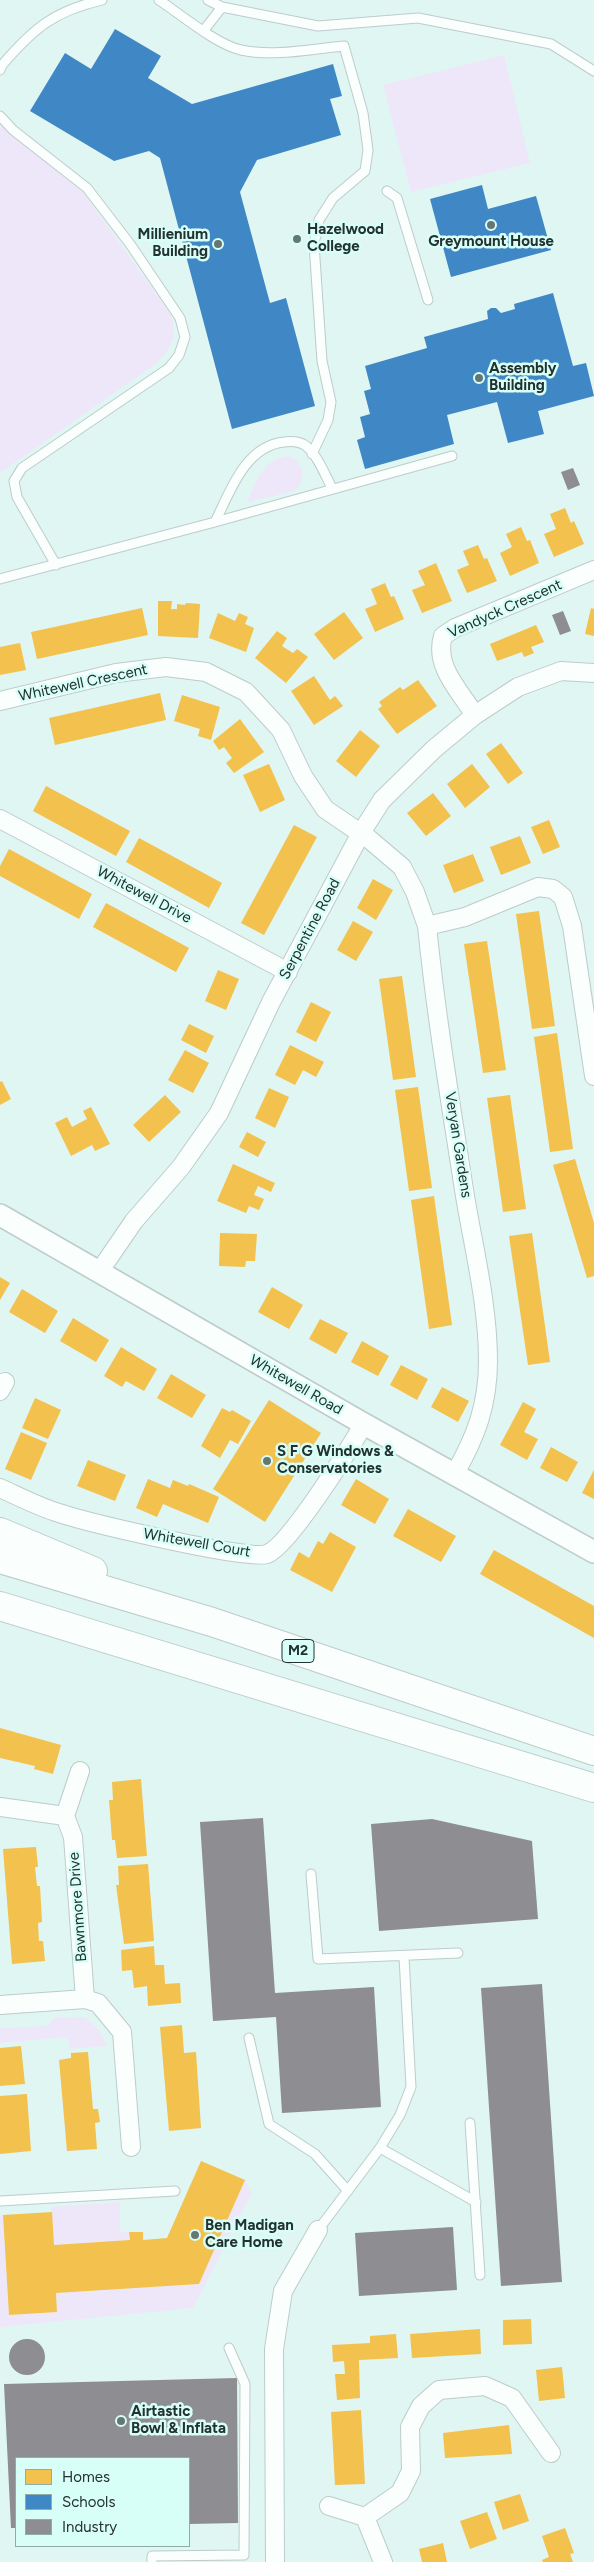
<!DOCTYPE html>
<html>
<head>
<meta charset="utf-8">
<style>
  body { margin:0 }
  #map { position:relative; width:594px; height:2562px; overflow:hidden; background:#e0f6f2; font-family:Figtree,sans-serif }
  canvas { display:block }
  .legend { position:absolute; left:15px; top:2457px; width:175px; height:90px; box-sizing:border-box; background:#d8fef8; border:1px solid #90aca8; margin:0; padding:6px 9px; list-style:none; font-size:15px; color:#23312f }
  .legend li { display:flex; align-items:center; gap:10px; height:25px }
  .legend b { width:25px; border:1px solid #90aca8 }
</style>
</head>
<body>
<div id="map">
<canvas width="594" height="2562"></canvas>
<ul class="legend">
<li><b style="height:14px;background:#f2c14e"></b>Homes</li>
<li><b style="height:14px;background:#3f88c5"></b>Schools</li>
<li><b style="height:14px;background:#8d8d92"></b>Industry</li>
</ul>
</div>
<script>
const ctx = document.querySelector('canvas').getContext('2d');
ctx.lineJoin = 'round';
function paint(path, color) {
  ctx.fillStyle = color;
  ctx.fill(path, 'evenodd');
}
function trace(path, color, width, dash) {
  ctx.strokeStyle = color;
  ctx.lineWidth = width;
  ctx.lineCap = dash ? 'butt' : 'round';
  ctx.setLineDash(dash || []);
  ctx.stroke(path);
}
function drawText(font, color, halo, rows, align = 'center') {
  ctx.font = font + ' Figtree,sans-serif';
  ctx.lineWidth = 5;
  ctx.setLineDash([]);
  ctx.textBaseline = 'middle';
  ctx.strokeStyle = halo;
  ctx.fillStyle = color;
  for (const [text, x, y, turn = 0] of rows) {
    ctx.save();
    ctx.translate(x, y);
    ctx.rotate((+turn || 0) * Math.PI / 180);
    ctx.textAlign = isNaN(turn) ? turn : align;
    if (halo) ctx.strokeText(text, 0, 0);
    ctx.fillText(text, 0, 0);
    ctx.restore();
  }
}
paint(new Path2D(`
  M504,55l26,108 -119,29 -28,-107z
  M0,117l26,29 57,46 89,124c4,24 1,29 -15,47l-157,110z
  M290,456l8,6 5,10 -3,14 -9,6 -44,10c10,-22 16,-44 43,-46z
  M85,2017l14,13 8,16 -37,3 -3,-12 -67,6v-15l47,-2 7,-8z
  M245,2180l7,13 -59,115 -193,19v-113l3,1 6,100 48,-3 -1,-19 143,-9z
  M120,2202v30h9l1,8 -76,5 -3,-38z`), '#eee7f9');
paint(new Path2D(`
  M565,508l6,15 3,-2 10,23 -30,13 -10,-23 12,-5 -6,-15z
  M521,527l6,14 3,-1 9,23 -29,13 -10,-23 12,-6 -6,-13z
  M478,545l6,14 3,-1 10,23 -30,12 -10,-23 12,-5 -6,-14z
  M436,563l16,38 -30,12 -10,-23 13,-5 -7,-14z
  M385,583l6,14 3,-1 10,23 -29,13 -10,-23 12,-5 -6,-15z
  M158,601h14l-1,8h6v-5l8,1 1,-2 14,1 -2,34 -40,-2z
  M142,608l6,27 -111,24 -6,-27z
  M591,608l3,1v27l-9,-2z
  M344,612l19,26 -29,22 -20,-26z
  M218,613l17,8 4,-8 9,4 -3,7 9,4 -8,24 -37,-14z
  M536,625l8,17 -13,5 3,6 -10,4 -2,-5 -25,9 -7,-17z
  M277,631l10,7 -5,8 11,7 4,-4 11,8 -22,26 -31,-25z
  M20,643l6,27 -26,5v-28z
  M314,676l16,24 5,-4 8,10 -29,19 -23,-34z
  M418,680l19,26 -40,28 -19,-25 4,-3 -3,-4 21,-15 3,3z
  M160,693l6,27 -111,25 -6,-27z
  M182,695l38,12 -9,33 -13,-4 2,-7 -26,-8z
  M240,719l24,33 -30,21 -8,-10 6,-5 -8,-11 -5,3 -6,-9z
  M360,730l20,16 -24,31 -20,-16z
  M501,743l22,30 -15,11 -22,-30z
  M269,764l16,36 -25,12 -17,-37z
  M472,764l18,23 -25,21 -18,-24z
  M46,786l84,45 -14,25 -83,-45z
  M433,793l18,23 -25,20 -19,-23z
  M549,820l11,27 -17,7 -12,-27z
  M294,825l23,12 -53,98 -23,-12z
  M520,836l11,27 -30,12 -11,-28z
  M139,838l83,45 -13,25 -83,-46z
  M9,849l83,45 -13,25 -79,-43v-10z
  M473,854l11,27 -30,12 -11,-28z
  M373,879l20,11 -17,30 -19,-12z
  M106,903l83,45 -13,24 -83,-45z
  M539,911l16,115 -23,3 -16,-115z
  M353,921l20,11 -17,29 -19,-11z
  M487,941l19,129 -23,3 -19,-129z
  M218,970l21,9 -13,31 -21,-9z
  M402,976l14,101 -23,3 -14,-101z
  M311,1002l20,10 -15,30 -20,-10z
  M189,1024l25,12 -8,17 -25,-13z
  M557,1033l16,116 -23,3 -16,-115z
  M290,1045l34,17 -8,15 -13,-7 -8,15 -20,-10z
  M185,1050l24,13 -16,30 -25,-13z
  M2,1081l9,18 -11,6v-23z
  M418,1087l14,101 -23,3 -14,-101z
  M269,1088l20,9 -14,31 -20,-10z
  M165,1095l16,17 -32,30 -16,-17z
  M510,1095l16,114 -23,3 -16,-114z
  M91,1107l19,37 -15,7 -3,-6 -21,11 -16,-33 12,-6 5,10 15,-8 -4,-8z
  M247,1132l19,10 -8,15 -19,-10z
  M575,1159l19,64v53l-7,2 -34,-113z
  M233,1164l42,19 -4,9 -13,-6 -4,9 10,4 -5,11 -10,-4 -3,7 -29,-12z
  M434,1196l18,129 -23,4 -18,-129z
  M220,1233l37,1 -2,27h-9l-1,6 -26,-1z
  M532,1233l18,129 -22,3 -19,-129z
  M0,1277l10,6 -10,17z
  M272,1287l31,18 -14,24 -31,-17z
  M22,1289l36,22 -13,22 -36,-21z
  M73,1318l36,22 -13,22 -36,-21z
  M320,1319l28,14 -12,21 -27,-15z
  M362,1341l27,15 -11,20 -27,-14z
  M121,1347l36,22 -13,22 -18,-10 -4,6 -18,-11z
  M401,1365l27,14 -11,21 -27,-15z
  M171,1374l35,21 -14,23 -35,-20z
  M442,1387l27,14 -11,21 -27,-15z
  M35,1398l26,12 -13,29 -26,-11z
  M269,1400l52,33 -56,89 -52,-33z
  M523,1402l13,7 -12,23 14,7 -11,21 -27,-15z
  M222,1408l8,4 2,-2 19,11 -13,23 -8,-4 -10,18 -19,-12z
  M21,1432l26,11 -16,37 -26,-11z
  M551,1447l27,15 -11,20 -27,-14z
  M88,1460l38,15 -11,26 -38,-15z
  M594,1470v29l-12,-6z
  M148,1479l22,9 3,-8 15,6 1,-2 30,13 -11,26 -45,-19 -6,13 -21,-9z
  M356,1479l33,20 -14,25 -34,-19z
  M408,1509l48,27 -15,26 -48,-26z
  M330,1532l26,15 -24,45 -42,-22 9,-18 10,6 9,-17 5,3z
  M494,1550l100,56v32l-114,-64z
  M0,1728l61,17 -8,29 -19,-5 1,-3 -35,-8z
  M141,1779l6,77 -30,2 -2,-18h-3l-3,-40h4l-1,-18z
  M36,1847l2,20h-3l2,19h3l2,36 -4,1 1,18h4l2,20 -33,3 -9,-115z
  M148,1864l6,77 -30,3 -8,-59h3l-1,-19z
  M154,1946l1,19h9l1,19 15,-1 1,20 -33,3 -1,-20 -13,2 -2,-18 -10,1 -1,-21z
  M182,2025l2,28 12,-1 5,76 -32,3 -9,-104z
  M21,2046l4,38 -25,2v-38z
  M88,2052l5,57h5l2,13 -5,1 2,26 -30,2 -8,-91 12,-2v-5z
  M27,2094l4,57 -31,3v-58z
  M201,2161l44,19 -46,104 -143,9 1,19 -48,3 -6,-100 49,-3 2,33 76,-5 -1,-8h14v8l24,-2z
  M531,2319l1,25 -29,1v-25z
  M480,2329l1,25 -69,4 -2,-24z
  M396,2334l2,24 -39,2 1,38 -23,2 -2,-26h10l-1,-13 -11,1 -1,-17 38,-2v-7z
  M562,2367l3,31 -26,3 -3,-31z
  M361,2410l4,74 -30,1 -4,-73z
  M509,2425l3,29 -67,4 -2,-25z
  M520,2494l9,27 -26,9 -9,-28z
  M487,2512l10,27 -27,10 -10,-28z
  M565,2528l9,25 -4,1 3,8h-30l-1,-2 7,-3 -7,-21z
  M443,2543l4,19h-25l-3,-13z`), '#f2c14e');
paint(new Path2D(`
  M115,29l46,27 -13,22 44,26 141,-40 9,32 -12,3 11,36 -84,25 -17,32 30,111 16,-5 29,108 -83,23 -72,-271 -11,-7 -35,10 -84,-50 35,-58 26,16z
  M482,185l6,24 48,-13 15,54 -100,27 -21,-78z
  M553,293l20,73 13,-3 8,33 -56,15 6,23 -36,9 -11,-41 -50,13 7,29 -89,25 -8,-29 8,-3 -5,-20 10,-3 -6,-23 7,-2 -6,-23 62,-18 -3,-11 64,-18 -1,-8 4,-3h5l5,5 14,-4 -1,-5z`), '#3f88c5');
paint(new Path2D(`
  M573,468l7,17 -12,5 -7,-18z
  M563,611l8,20 -11,4 -8,-20z
  M263,1818l12,175 99,-6 7,120 -99,6 -6,-96 -63,4 -13,-199z
  M432,1819l100,22 6,78 -159,12 -8,-107z
  M542,1984l20,298 -61,4 -20,-298z
  M453,2227l4,63 -98,6 -4,-63z
  M9 2357a18 18 0 1 1 36 0a18 18 0 1 1-36 0Z
  M237,2378l1,145 -49,1v-66h-173v70h-5l-7,-144z`), '#8d8d92');
const service = new Path2D(`
  M159,0c21,14 58,45 82,50 33,7 70,-1 103,-4l19,67 5,37 -3,21 -32,27 -14,22 -5,24 8,117 9,41 -3,18 -16,34
  M208,0l14,7 96,19 100,-8 133,26 43,27
  M204,30l18,-23
  M0,70l2,-5c32,-37 52,-54 100,-65
  M0,116l13,14 74,58 43,56 50,74 5,19 -6,18 -10,13 -147,100 -8,13 3,16 39,68
  M387,191l10,7 31,102
  M215,522c15,-30 30,-76 69,-80 6,-1 13,-1 19,2 13,7 22,31 29,44
  M0,579l215,-57 237,-66
  M311,1874l7,85 140,-6
  M249,2038l20,86 46,30 33,37
  M470,2123l10,152
  M380,2148l96,54
  M0,2201l175,-10
  M318,2230l62,-82 20,-33 11,-28 -7,-130
  M152,2562v-6l92,-1 1,-171 -16,-36`);
const minor = new Path2D(`
  M0,701l116,-28 50,-6 40,5 40,20 35,38 22,46 22,33 44,30 33,28 13,25 12,34c9,90 24,180 38,270 9,54 23,109 23,165 0,44 -12,76 -34,114
  M475,715c-16,-25 -41,-49 -32,-79l12,-8 139,-58
  M0,819l288,153
  M427,926l38,-9 73,-30 15,2 10,8 9,29 22,150
  M99,1272l35,-51 47,-54 38,-54 52,-111 90,-169 21,-33 52,-51 41,-34 43,-28 43,-16 33,2
  M0,1391l5,-9
  M0,1488c20,9 39,19 59,25 27,9 190,48 208,41 22,-8 82,-105 97,-130
  M0,1807l65,9 8,21 12,162
  M65,1816l15,-45
  M0,2005l85,-6 13,4 24,29 9,115
  M329,2506l36,11
  M275,2562l-1,-213 9,-58 35,-61
  M383,2562l-18,-45 35,-24 11,-22 -1,-44 11,-21 18,-16 46,-4 27,12 39,55`);
const tertiary = new Path2D(`
  M0,1215l364,209 230,128`);
const motorway = new Path2D(`
  M0,1532l93,39
  M0,1559l212,63 382,129
  M0,1606l594,182`);
trace(service, '#bcccca', 11);
trace(minor, '#bcccca', 20);
trace(tertiary, '#bcccca', 24);
trace(motorway, '#bcccca', 30);
trace(service, '#fafefd', 9);
trace(minor, '#fafefd', 18);
trace(tertiary, '#fafefd', 21);
trace(motorway, '#fafefd', 28);
for (const [x, y, r, color] of [
  [491,225,5,"#657673"],
  [297,239,5,"#657673"],
  [218,244,5,"#657673"],
  [479,378,5,"#657673"],
  [267,1461,5,"#657673"],
  [195,2235,5,"#657673"],
  [121,2421,5,"#657673"]
]) {
  const dot = new Path2D();
  dot.arc(x, y, r, 0, 2 * Math.PI);
  ctx.fillStyle = color;
  ctx.fill(dot);
  trace(dot, '#d8fef8', 2);
}
for (const [x, y, w] of [
  [298,1651,32]
]) {
  const box = new Path2D();
  box.roundRect(x - w / 2, y - 11.5, w, 23, 4);
  ctx.fillStyle = '#d8fef8';
  ctx.fill(box);
  trace(box, '#23312f', 1);
}
drawText('bold 14px', '#23312f', null, [
  ["M2",298,1651]
]);
drawText('bold 15px', '#23312f', '#d8fef8', [
  ["Hazelwood",307,230],
  ["College",307,247],
  ["Millienium",208,235,"right"],
  ["Building",208,252,"right"],
  ["Greymount House",491,242,"center"],
  ["Assembly",489,369],
  ["Building",489,386],
  ["S F G Windows &",277,1452],
  ["Conservatories",277,1469],
  ["Ben Madigan",205,2226],
  ["Care Home",205,2243],
  ["Airtastic",131,2412],
  ["Bowl & Inflata",131,2429]
], 'left');
drawText('15px', '#23312f', '#d8fef8', [
  ["Vandyck Crescent",505,609,-24],
  ["Whitewell Crescent",83,683,-12],
  ["Whitewell Drive",144,895,28],
  ["Serpentine Road",310,929,-62],
  ["Veryan Gardens",458,1145,81],
  ["Whitewell Road",296,1385,30],
  ["Whitewell Court",197,1543,10],
  ["Bawnmore Drive",78,1907,-94]
]);
</script>
</body>
</html>
